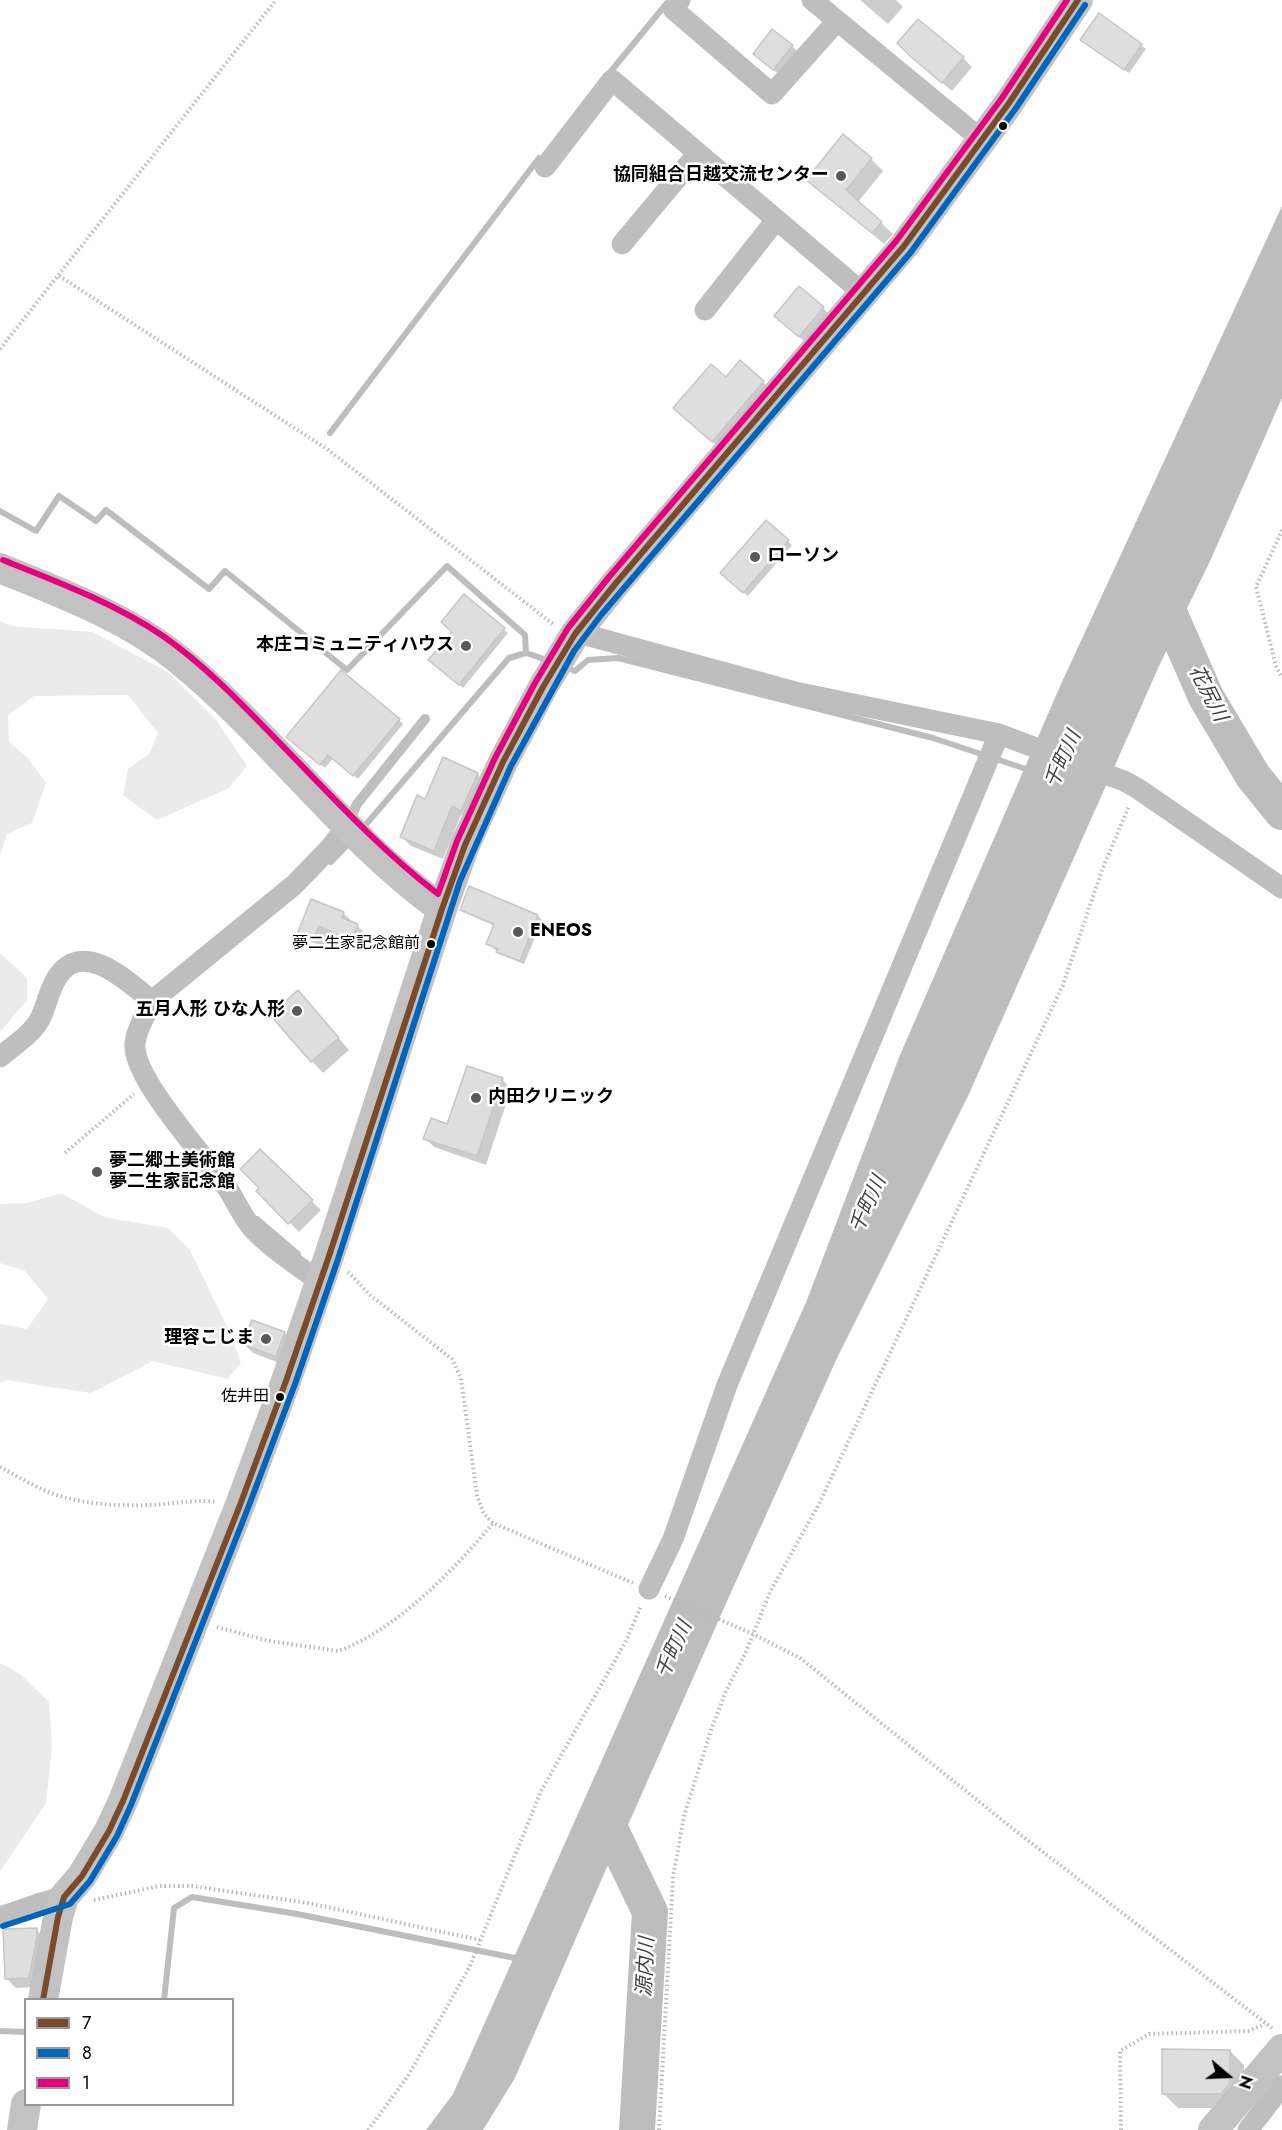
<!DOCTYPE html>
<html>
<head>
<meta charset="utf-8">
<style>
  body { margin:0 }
  #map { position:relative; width:1282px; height:2130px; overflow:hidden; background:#fff; font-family:Jost,sans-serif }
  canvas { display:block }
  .legend { position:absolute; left:24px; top:1998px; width:210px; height:108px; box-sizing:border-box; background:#fff; border:2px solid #999; margin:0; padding:8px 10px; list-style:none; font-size:18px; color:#000 }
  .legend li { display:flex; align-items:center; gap:12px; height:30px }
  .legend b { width:30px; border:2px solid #999 }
  .north { position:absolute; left:1198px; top:2046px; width:60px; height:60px; -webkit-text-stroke:4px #fff; paint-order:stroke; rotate:109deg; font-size:16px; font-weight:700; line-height:24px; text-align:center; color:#000 }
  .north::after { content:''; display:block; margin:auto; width:21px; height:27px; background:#000; clip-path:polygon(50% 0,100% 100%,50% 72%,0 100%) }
</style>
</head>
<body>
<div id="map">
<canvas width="1282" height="2130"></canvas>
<ul class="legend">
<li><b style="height:8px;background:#7a4b2a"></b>7</li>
<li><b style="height:8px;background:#0065bd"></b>8</li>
<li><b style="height:8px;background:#e5007d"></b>1</li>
</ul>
<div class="north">N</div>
</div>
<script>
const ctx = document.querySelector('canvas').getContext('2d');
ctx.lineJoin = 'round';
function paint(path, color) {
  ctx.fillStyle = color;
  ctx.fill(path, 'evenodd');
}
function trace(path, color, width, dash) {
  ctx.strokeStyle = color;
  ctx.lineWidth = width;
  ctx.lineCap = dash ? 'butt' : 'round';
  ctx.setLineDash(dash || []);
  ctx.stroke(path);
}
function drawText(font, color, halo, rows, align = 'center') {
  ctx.font = font + ' Jost,"Noto Sans JP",sans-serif';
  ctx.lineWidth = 5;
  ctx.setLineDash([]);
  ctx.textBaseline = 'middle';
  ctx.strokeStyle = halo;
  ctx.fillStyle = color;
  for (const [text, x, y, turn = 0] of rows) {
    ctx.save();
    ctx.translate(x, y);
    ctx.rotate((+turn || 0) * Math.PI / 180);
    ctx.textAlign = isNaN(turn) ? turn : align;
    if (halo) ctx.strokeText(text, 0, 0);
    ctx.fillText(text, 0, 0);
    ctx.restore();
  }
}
paint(new Path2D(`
  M0,621l12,5 80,6 76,40 49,49 30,45 -18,22 -72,32 -34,-25 5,-26 21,-15 9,-21 -30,-38 -94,1 -26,19 1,27 19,16 18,25 -14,40 -25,11 -7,21z
  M0,953l27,25v22l-27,32z
  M61,1193l43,24 64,11 22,22 40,83 11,30 -14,16 -74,-18 -62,32 -85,-13 -6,3v-59l27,5 21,-30 -23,-28 -25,-8v-59l28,-1z
  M0,1663l20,11 29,28 3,45 -6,56 -46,68z`), '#ebebeb');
paint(new Path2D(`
  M1282,206v192l-71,161 -51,105 -192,432 -130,260 -110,243 -104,235 -17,33 -92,211 -32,52h-57l27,-36 354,-794 93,-245 161,-371z`), '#bdbdbd');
paint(new Path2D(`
  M860,0h36l7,7 -15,17z
  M1100,15l46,34 -17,24 -43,-29z
  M899,43l64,15 9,9 -20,24 -30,-25z
  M792,46l9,9 -18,23 -28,-24z
  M871,159l12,12 -25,31 35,32 -9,10 -76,-64z
  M823,308l14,14 -23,28 -38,-34z
  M726,379l37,3 14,14 -50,59 -52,-47z
  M766,523l26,22 -44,51 -21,-19z
  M465,597l43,36 -45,55 -28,-24 19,-32z
  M399,720l4,4 -45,55 -25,-21 -8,10 -33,-27z
  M477,774l9,9 -15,36 -10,-4 -18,44 -32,-13 -9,-9z
  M469,888l69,28 4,4 -18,44 -22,-9 -14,-11 7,-18 -29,-13 -4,-4z
  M343,913l23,21 -5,15 -33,-15 -5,12 -14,-5 -9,-9z
  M310,1004l39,46 -26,23 -11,-12z
  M502,1079l9,10 -25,76 -52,-18 -9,-9 23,-13z
  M260,1151l61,59 -22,22 -41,-41 3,-3z
  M284,1333l9,9 -8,23 -32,-12 -9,-9z
  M36,1929l9,10 -7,48 -22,1 -10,-10z
  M1230,2051l14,14v33l-9,10h-57l-14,-14z`), '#0003');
trace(new Path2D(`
  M607,76l60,-73
  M330,433l209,-275
  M0,511l36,20 23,-35 37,25 10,-11 103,79 16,-18 122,99 100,-104 78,69 1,18
  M565,667l10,4 13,-11 30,-2 315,80 99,33
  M362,829l147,-171 17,-5 24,8
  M331,862l20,-21
  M257,1219l41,35
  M164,2000l10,-92 18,-11 105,17 223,45
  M0,2031l26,1`), '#bdbdbd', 6);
trace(new Path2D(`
  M1157,585l49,112 47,79 29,36
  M603,1814l47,98 -13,218`), '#bdbdbd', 36);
const building = new Path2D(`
  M1099,13l43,31 -18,26 -44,-30z
  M918,19l46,38 -22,26 -31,-26 -14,-14z
  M772,29l21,16 -20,25 -20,-16z
  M843,134l29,24 -26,32 36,32 -10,11 -66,-53z
  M799,286l25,21 -25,30 -25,-21z
  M740,360l24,21 -52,61 -39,-34 38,-44 15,13z
  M766,520l23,20 -46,53 -23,-20z
  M464,594l41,34 -46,57 -31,-25 24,-28 -11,-10z
  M341,670l59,49 -47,57 -25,-21 -8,10 -34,-28z
  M443,757l35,16 -17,38 -9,-5 -18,45 -34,-14 17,-42 8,4z
  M469,886l69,29 -18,46 -24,-9 2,-3 -12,-5 8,-20 -34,-14z
  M311,899l33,13 -2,6 16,6 -7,17 -32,-15 -5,12 -16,-6z
  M298,990l41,48 -28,24 -41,-47z
  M467,1066l36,12 -26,78 -54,-17 8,-21 16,6z
  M260,1149l53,51 -25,24 -32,-33 3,-3 -19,-19z
  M252,1320l33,12 -9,25 -34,-13z
  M37,1928v9l-8,41 -24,1 -2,-50z
  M1162,2049l68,1v33l-9,11h-59z`);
paint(building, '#dedede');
trace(building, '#c6c6c6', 1.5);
trace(new Path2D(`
  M59,276l268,173 226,175
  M0,349l276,-349
  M1282,530l-26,57 20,79 6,12
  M65,1153l69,-59
  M348,1272l22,23 82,64 9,19 16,118 7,18 9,9 140,60
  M0,1467c18,9 36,21 54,27 32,11 64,12 97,11 22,-1 44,-6 65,-3
  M665,1596l88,38 47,24 217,174 255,196
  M217,1627l52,14 69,10c57,-20 117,-82 155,-128
  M94,1900l65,-14h33l116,17 172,37
  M368,2130l40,-54 62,-110 71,-175 85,-150 15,-35
  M659,2130l14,-253 11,-61 27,-86 15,-39 20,-39 24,-60 50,-90 243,-517 39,-115 27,-64
  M1121,2130l-1,-79 29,-17 99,-3 17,-7`), '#b9b9b9', 4, [1.5, 3]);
trace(new Path2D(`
  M349,822l8,-18 68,-85`), '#bebebe', 10);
trace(new Path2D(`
  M680,0l-7,9 99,85 65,-73
  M812,0l170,140
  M545,167l67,-87 252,214
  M622,244l76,-91
  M705,310l71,-90
  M575,634l15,2 205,56 204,42 -272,651 -54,154 -24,50
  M999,734l125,47 13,7 145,100
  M152,1001c-6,13 -16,29 -17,43 -3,34 72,115 93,145 9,14 15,30 27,42 18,19 44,35 65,51
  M0,1057c13,-11 32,-23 40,-38 7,-14 9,-30 18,-43 26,-38 71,7 94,25l142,-116 36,-37 17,-22
  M0,1917l41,-14 23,-6
  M1248,2130l34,-44`), '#bebebe', 21);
trace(new Path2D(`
  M0,568c60,25 127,49 178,91 94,76 165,179 264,250
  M43,2000l15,-83 6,-20 18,-21 27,-45 14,-30 117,-296 46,-124 43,-125 113,-347 23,-64 38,-83 40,-75 32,-53 41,-51 288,-337 105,-143 69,-103
  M22,2130l4,-26
  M1213,2130l69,-81`), '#c2c2c2', 30);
trace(new Path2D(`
  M43,2000l15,-83 6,-20 18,-21 27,-45 14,-30 117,-296 46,-124 43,-125 113,-347 23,-64 38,-83 40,-75 32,-53 41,-51 288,-337 105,-143 69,-103`), '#7a4b2a', 6);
trace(new Path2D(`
  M3,1926l67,-22 20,-23 27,-45 14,-31 117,-297 47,-124 43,-125 122,-378 51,-115 63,-115 27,-36 310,-363 105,-144 69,-103`), '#0065bd', 6);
trace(new Path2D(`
  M3,560c55,22 111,43 160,76 40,28 74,63 108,98 54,55 105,112 167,160l19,-53 38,-83 40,-75 33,-55 41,-51 288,-337 105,-142 65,-98`), '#e5007d', 6);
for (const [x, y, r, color] of [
  [1003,126,5,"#000"],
  [841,176,6,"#595959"],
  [755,557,6,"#595959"],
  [466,646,6,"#595959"],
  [518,932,6,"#595959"],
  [431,944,5,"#000"],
  [297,1011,6,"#595959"],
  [476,1098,6,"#595959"],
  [97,1172,6,"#595959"],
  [266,1339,6,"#595959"],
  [280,1397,5,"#000"]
]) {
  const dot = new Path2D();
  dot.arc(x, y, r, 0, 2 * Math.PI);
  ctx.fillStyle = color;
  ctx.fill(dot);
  trace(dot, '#fff', 2);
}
drawText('16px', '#000', '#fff', [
  ["夢二生家記念館前",420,944],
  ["佐井田",269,1397]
], 'right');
drawText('bold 18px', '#000', '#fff', [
  ["協同組合日越交流センター",829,176],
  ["ローソン",767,557,"left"],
  ["本庄コミュニティハウス",454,646],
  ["ENEOS",530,932,"left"],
  ["五月人形 ひな人形",285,1011],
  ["内田クリニック",488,1098,"left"],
  ["夢二郷土美術館",109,1162,"left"],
  ["夢二生家記念館",109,1183,"left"],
  ["理容こじま",254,1339]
], 'right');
drawText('italic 20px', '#424242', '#fff', [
  ["花尻川",1207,694,63],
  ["千町川",1064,760,-66],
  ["千町川",869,1205,-66],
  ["千町川",675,1650,-66],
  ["源内川",647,1967,-87]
]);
</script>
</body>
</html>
